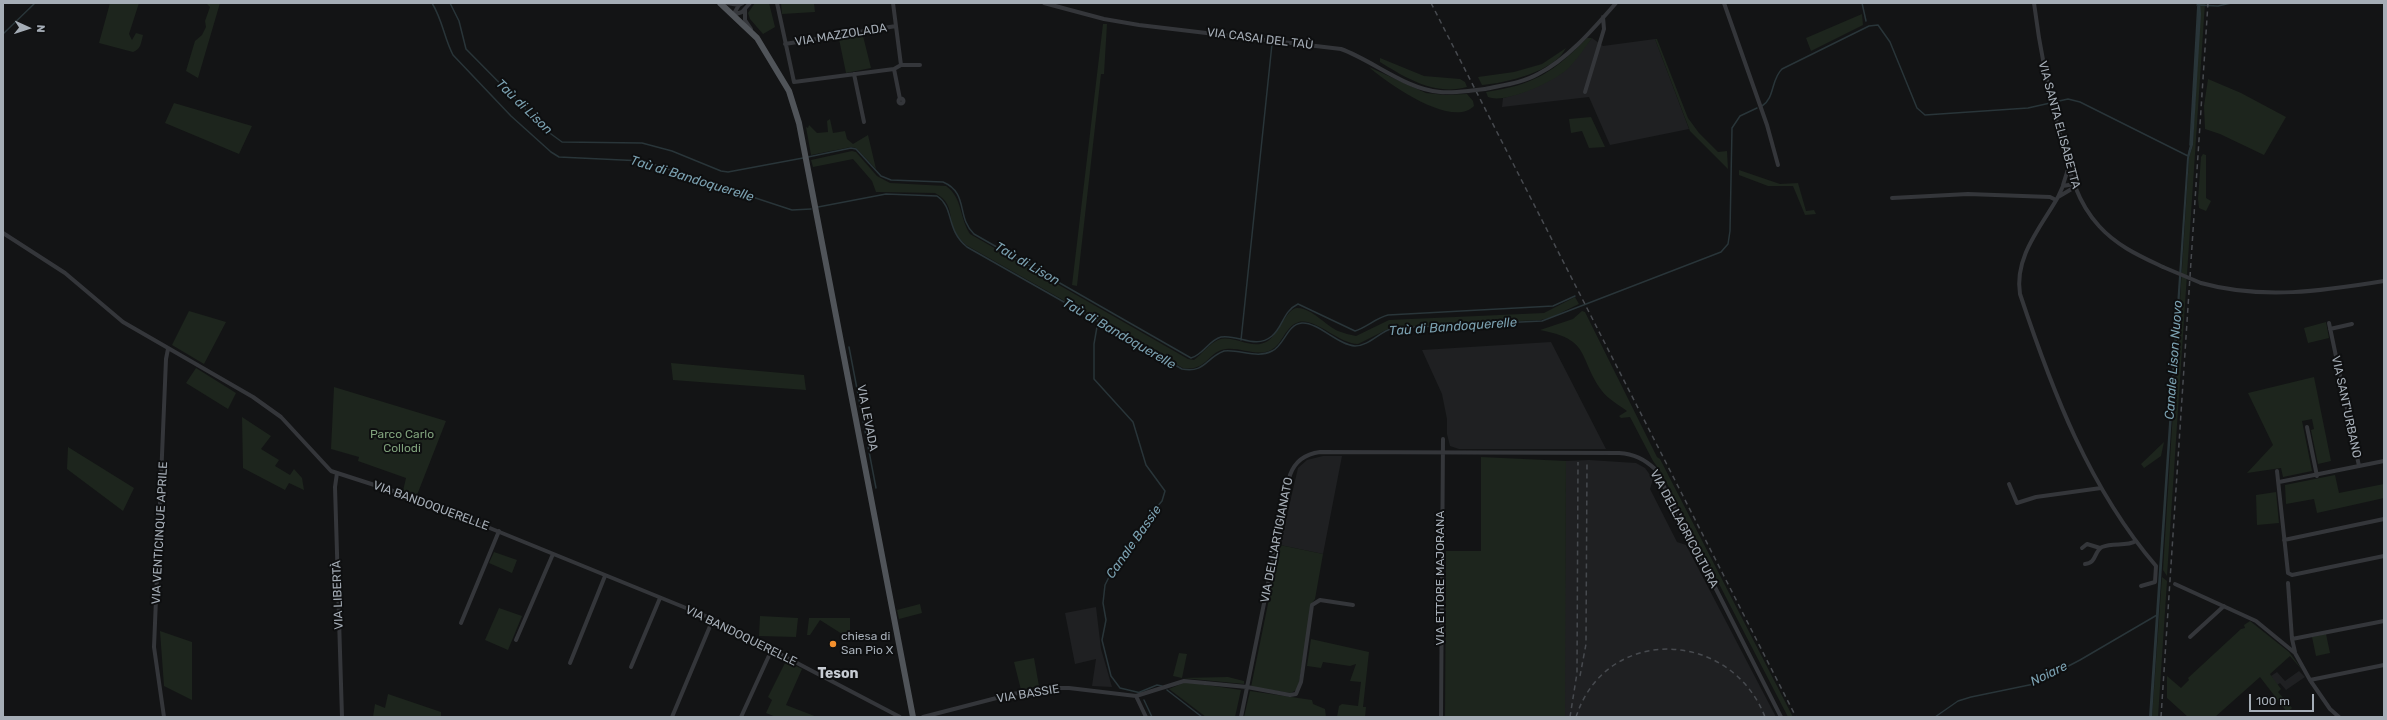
<!DOCTYPE html>
<html>
<head>
<meta charset="utf-8">
<style>
  body { margin:0 }
  #map { position:relative; width:2387px; height:720px; overflow:hidden; background:#131415; font-family:Rubik,sans-serif }
  canvas { display:block }
  .frame { position:absolute; inset:0; border:4px solid #a5adb6; pointer-events:none }
  .north { position:absolute; left:8px; top:8px; width:40px; height:40px; -webkit-text-stroke:3px #0e0f10; paint-order:stroke; rotate:93deg; font-size:11px; font-weight:700; line-height:16px; text-align:center; color:#a5adb6 }
  .north::after { content:''; display:block; margin:auto; width:14px; height:18px; background:#a5adb6; clip-path:polygon(50% 0,100% 100%,50% 72%,0 100%) }
  .scale { position:absolute; left:2249px; top:694px; width:65px; height:18px; box-sizing:border-box; border:2px solid #a5adb6; border-top:0; padding-left:5px; font-size:12px; line-height:14px; white-space:nowrap; color:#a5adb6; -webkit-text-stroke:3px #0e0f10; paint-order:stroke }
</style>
</head>
<body>
<div id="map">
<canvas width="2387" height="720"></canvas>
<div class="frame"></div>
<div class="north">N</div>
<div class="scale">100 m</div>
</div>
<script>
const ctx = document.querySelector('canvas').getContext('2d');
ctx.lineJoin = 'round';
function paint(path, color) {
  ctx.fillStyle = color;
  ctx.fill(path, 'evenodd');
}
function trace(path, color, width, dash) {
  ctx.strokeStyle = color;
  ctx.lineWidth = width;
  ctx.lineCap = dash ? 'butt' : 'round';
  ctx.setLineDash(dash || []);
  ctx.stroke(path);
}
function drawText(font, color, halo, rows, align = 'center') {
  ctx.font = font + ' Rubik,sans-serif';
  ctx.lineWidth = 4;
  ctx.setLineDash([]);
  ctx.textBaseline = 'middle';
  ctx.strokeStyle = halo;
  ctx.fillStyle = color;
  for (const [text, x, y, turn = 0] of rows) {
    ctx.save();
    ctx.translate(x, y);
    ctx.rotate((+turn || 0) * Math.PI / 180);
    ctx.textAlign = isNaN(turn) ? turn : align;
    if (halo) ctx.strokeText(text, 0, 0);
    ctx.fillText(text, 0, 0);
    ctx.restore();
  }
}
paint(new Path2D(`
  M1592,38l11,8 52,-7 34,90 -79,16 -21,-48 -87,10 1,-9 18,-5 42,-21z
  M1551,342l55,107h-147l-9,-3 -3,-12v-15l-5,-25 -20,-44z
  M1323,456h19l-19,98 -43,-9 18,-77 9,-8z
  M1589,460l47,3 9,5 8,11 -3,10 27,53 9,3 90,172h-212l2,-256z
  M1096,607l5,42 11,38 -20,-1 4,-27 -21,5 -10,-51z
  M2299,671l6,6 -19,13 -6,-7 -3,2 -6,-9 6,-4 8,9z`), '#1f2022');
paint(new Path2D(`
  M110,3h29l-10,31 3,6 4,-7 7,2c-2,8 -2,14 -10,17l-34,-9z
  M206,3h14l-22,75 -12,-7 9,-30 7,-6 4,-8 -1,-6 5,-14z
  M755,3h14l6,24 -12,7 -13,-15 -2,-6z
  M781,3h33l1,9 -33,2z
  M2200,3h5l-38,573 -4,-6 26,-412 4,-13z
  M1862,14l1,11 -52,26 -5,-13z
  M1103,24h4l-3,50h-3l-24,212 -5,-1z
  M863,36l8,32 -25,5 -7,-34z
  M1587,38h5c-9,12 -17,25 -28,34 -14,11 -59,32 -76,25l-2,-5c48,-7 68,-20 101,-54z
  M1655,39h2l31,79 11,15 19,19 9,-1 1,18 -38,-38z
  M1566,48c-12,24 -60,35 -84,37l-4,-8 36,-5 28,-8z
  M1380,58l44,18 36,3 5,3 2,5c-32,9 -61,-9 -87,-25z
  M1369,67l57,26 20,2 21,-1 6,7 1,5c-22,23 -87,-23 -105,-39z
  M2208,79l33,14 45,24 -22,38 -44,-21 -15,-5 -1,-23z
  M174,103l78,23 -13,28 -74,-31z
  M1591,117l14,30 -16,1 -7,-17 -11,2 -2,-14z
  M830,119l3,14 12,-2 2,8 6,5 15,-9 8,34 -20,-21 -5,-1 -40,8 -5,-28 2,1 1,-3 8,8 11,-1 -1,-11z
  M852,151l4,1 21,24 13,7 56,3c17,12 13,31 24,48l218,125 6,1c8,-6 15,-16 24,-20 15,-6 32,10 48,2 13,-6 20,-35 32,-34 15,1 27,17 40,23 6,2 12,4 18,5l33,-16 155,-7 31,-16 4,7 -27,13 -11,3 -149,7 -34,17c-19,0 -42,-26 -59,-22 -14,4 -16,22 -28,28 -14,7 -30,-3 -45,-1 -18,2 -19,23 -43,19l-217,-123c-4,-4 -8,-8 -11,-13 -7,-16 -1,-29 -20,-39l-59,-1 -4,-11 -19,-22 -40,8 -2,-7z
  M2203,154l3,1v43l5,3 -5,10 -7,-3 -1,-9 3,-42z
  M1739,170l41,14 18,-1 8,28 8,-1 2,4 -11,1 -12,-29h-25l-29,-11z
  M189,311l37,11 -22,42 -32,-19z
  M1582,311l3,1 72,145 3,2 133,258h-5l-127,-245 -8,-11 -23,-44 -9,1 -2,-2 8,-5c-8,-6 -19,-12 -25,-20 -25,-35 -10,-51 -62,-61l33,-11z
  M2326,322l3,16 -21,5 -4,-15z
  M671,363l133,12 2,15 -133,-10z
  M196,368l40,25 -8,16 -42,-26z
  M2314,377l17,84 -13,3 -7,-34 3,-1 -2,-10 -10,2 10,50 -29,6 -2,-9 -34,5 26,-28 -25,-52z
  M334,387l112,34 -29,74 -14,-4 3,-13 -48,-17 1,-4 -28,-8z
  M242,417l29,19 -10,13 18,11 -4,6 15,9 4,-6 8,9 2,12 -15,-7 -4,7 -42,-22z
  M2164,442l-3,14 -17,12 -3,-4z
  M68,447l66,41 -11,23 -56,-42z
  M1481,457l85,4 -1,256h-120l1,-166h35z
  M2335,475l4,18 45,-9v14l-67,15 -3,-14 -28,5 -1,-19z
  M2276,492l3,31 -22,2 -1,-30z
  M1280,545l43,9 -8,45 -3,4 -14,86 -7,4 -40,-6z
  M494,552l23,8 -5,13 -23,-10z
  M2162,577l5,4 -9,136h-6z
  M920,604l2,9 -23,6 -2,-9z
  M499,608l23,8 -14,34 -23,-10z
  M760,616l38,2 -2,19 -37,-1z
  M809,618h41v21l-30,-19 -10,15h-3z
  M2250,621l39,31 14,19 -13,-15 -20,18 11,15 -3,3 14,16 -5,4 -27,-35 -45,40h-27l-21,-19v-22l14,12 8,-8 -1,-2 53,-49 4,-1 -1,-3z
  M160,631l32,11v58l-28,-14z
  M2326,634l4,19 -14,3 -4,-19z
  M1311,639l58,13 -6,55h3l-1,10h-28l2,-11 3,-2 16,2 3,-24 -11,-1 6,-17 -6,2 -27,-4 -2,6 -14,-2z
  M1179,653l8,1 -5,24 46,-1 16,4v3l-62,-6 -9,-2z
  M1034,658l5,28 -18,4 -7,-28z
  M786,661l16,8 -16,36 31,12h-41l-10,-4 6,-13 -4,-3z
  M1186,682l55,8 -6,27h-29l-37,-28z
  M1250,691l62,9 1,4 12,5 1,8h-82z
  M388,694l53,18v5h-68l2,-13 10,4z`), '#1d251d');
paint(new Path2D(`
  M2198,3h2l1,11 -8,131 -4,13 -37,559h-3l38,-559 3,-13z`), '#293539');
trace(new Path2D(`
  M432,3c11,18 12,35 21,52l58,61 40,36 8,5 84,4 149,49 19,-1
  M450,3l9,18 7,28 81,82 15,11 80,1 30,8 49,20 7,1 75,-14
  M1862,3l4,18
  M2197,5l21,1 13,-3
  M3,34l32,-31
  M1762,106c13,-8 9,-27 20,-37l87,-43 9,-1 12,17 27,66 8,7 103,-7 40,-9 12,3 108,54
  M2190,145l8,-142
  M2188,156l2,-8
  M808,157l43,-9 5,1 25,27 10,4 52,2c26,11 13,35 31,52l217,124c12,-3 18,-18 30,-21 18,-3 34,13 51,-1 11,-9 11,-25 26,-32l57,27c12,-4 21,-13 33,-16l165,-9 22,-10
  M818,207l68,-13 51,2c18,12 8,33 30,51l215,122c24,4 23,-11 42,-18 16,-2 33,8 48,0 12,-5 15,-27 30,-28 16,-1 36,22 53,23 14,0 24,-14 38,-18l149,-7 179,-69 7,-8 2,-13 2,-103 8,-12 17,-8
  M1098,321l-4,23v35l39,43 13,43 19,26 -3,10 -11,13 -12,25 -28,34 -6,12 -2,18 3,17 -4,20 9,36 9,12 21,5
  M1241,340l31,-296
  M849,347l27,141
  M2173,370l4,-58
  M2160,573l3,-42
  M1167,690l35,27
  M1140,692l17,-7 5,1
  M1144,700l8,17
  M1935,717l23,-16 13,-4 63,-13 46,-24 77,-45`), '#293539', 1.5);
trace(new Path2D(`
  M727,3l12,2
  M777,3l17,79 100,-13 7,-4
  M893,3l8,62
  M1044,3l60,16 35,6 202,24c33,12 64,40 99,43 9,1 19,0 28,-1
  M1724,3l43,122 11,40
  M2034,3c6,48 14,88 27,135 8,32 15,63 38,88 18,20 41,30 64,41
  M745,9v11l6,9
  M733,15l9,-3 8,-9
  M733,15l6,-10 4,-2
  M785,44l111,-18
  M901,65h19
  M894,69l6,30
  M854,74l10,48
  M1485,89c18,-4 37,-6 53,-15 30,-15 56,-46 78,-71
  M1585,92l19,-63 -1,-12
  M898.5 101a2.5 2.5 0 1 1 5 0a2.5 2.5 0 1 1-5 0Z
  M2074,184l-11,2 -5,11 17,-10
  M2063,185l5,-16
  M2058,197c-17,30 -44,60 -38,97 32,96 69,194 136,272l-1,16 -14,4
  M1892,198l76,-4 82,3 6,3
  M3,233l62,40 58,49 130,75 28,20 50,54 90,29 292,119 187,98
  M2201,283c61,17 122,8 183,-2
  M2329,323l30,143 25,-5
  M2330,329l22,-5
  M2307,427l10,49
  M2277,471l11,102 4,2 92,-19
  M337,473l-2,14 7,230
  M2279,482l80,-16
  M2009,484l8,19 19,-6 65,-9
  M2284,540l100,-21
  M2082,548l5,-4 13,4
  M2085,564c12,-1 9,-13 17,-17 11,-5 24,0 34,-6
  M2288,583l4,56
  M2175,584l81,37 39,32 15,27 20,29 9,8
  M461,623l38,-92
  M2190,637l34,-31
  M516,640l37,-86
  M2295,652l-3,-13 92,-18
  M570,663l35,-87
  M631,667l29,-69
  M2310,680l74,-15
  M1136,696l10,21
  M164,717l-10,-70 12,-288 2,-10
  M672,717l41,-98
  M741,717l31,-68
  M923,717l89,-23 43,-6h14l67,8 48,-15 63,6 43,8 6,-1 5,-12 11,-77 8,-5 33,5
  M1241,717l49,-242c5,-14 15,-21 30,-23l299,1c15,1 25,6 36,16l126,248
  M1441,717l2,-278`), '#34363a', 4);
trace(new Path2D(`
  M720,3l37,35 32,53 10,32 114,594`), '#505459', 6);
trace(new Path2D(`
  M1431,3l365,714
  M1580,676l6,-32 1,-182
  M1570,717l7,-44 1,-211
  M1576,717c30,-93 155,-88 189,0
  M2161,717l47,-714`), '#474a4f', 1.5, [5, 4]);
trace(new Path2D(`
  M1468,91l17,-2
  M2163,267l38,16`), '#34363a', 4);
for (const [x, y, r, color] of [
  [833,644,4,"#f4902d"]
]) {
  const dot = new Path2D();
  dot.arc(x, y, r, 0, 2 * Math.PI);
  ctx.fillStyle = color;
  ctx.fill(dot);
  trace(dot, '#0e0f10', 1.5);
}
drawText('12px', '#a5adb6', '#0e0f10', [
  ["VIA MAZZOLADA",841,35,-9],
  ["VIA CASAI DEL TAÙ",1260,39,7],
  ["VIA SANTA ELISABETTA",2059,125,75],
  ["VIA SANT'URBANO",2346,407,78],
  ["VIA LEVADA",867,418,79],
  ["VIA BANDOQUERELLE",431,506,20],
  ["VIA DELL'AGRICOLTURA",1684,529,62],
  ["VIA VENTICINQUE APRILE",160,533,-87],
  ["VIA DELL'ARTIGIANATO",1277,540,-79],
  ["VIA ETTORE MAJORANA",1441,578,-90],
  ["VIA LIBERTÀ",338,595,-92],
  ["VIA BANDOQUERELLE",741,636,26],
  ["VIA BASSIE",1028,694,-9]
]);
drawText('12px', '#7fa17b', '#0e0f10', [
  ["Parco Carlo",402,435],
  ["Collodi",402,449]
]);
drawText('12px', '#a5adb6', '#0e0f10', [
  ["chiesa di",841,637],
  ["San Pio X",841,651]
], 'left');
drawText('italic 13px', '#7ba1b1', '#0e0f10', [
  ["Taù di Lison",524,107,44],
  ["Taù di Bandoquerelle",692,179,17],
  ["Taù di Lison",1027,264,30],
  ["Taù di Bandoquerelle",1453,327,-4],
  ["Taù di Bandoquerelle",1119,334,30],
  ["Canale Lison Nuovo",2174,360,-86],
  ["Canale Bassie",1134,542,-55],
  ["Noiare",2049,674,-26]
]);
drawText('bold 14px', '#c6cbd2', '#0e0f10', [
  ["Teson",838,674]
]);
</script>
</body>
</html>
